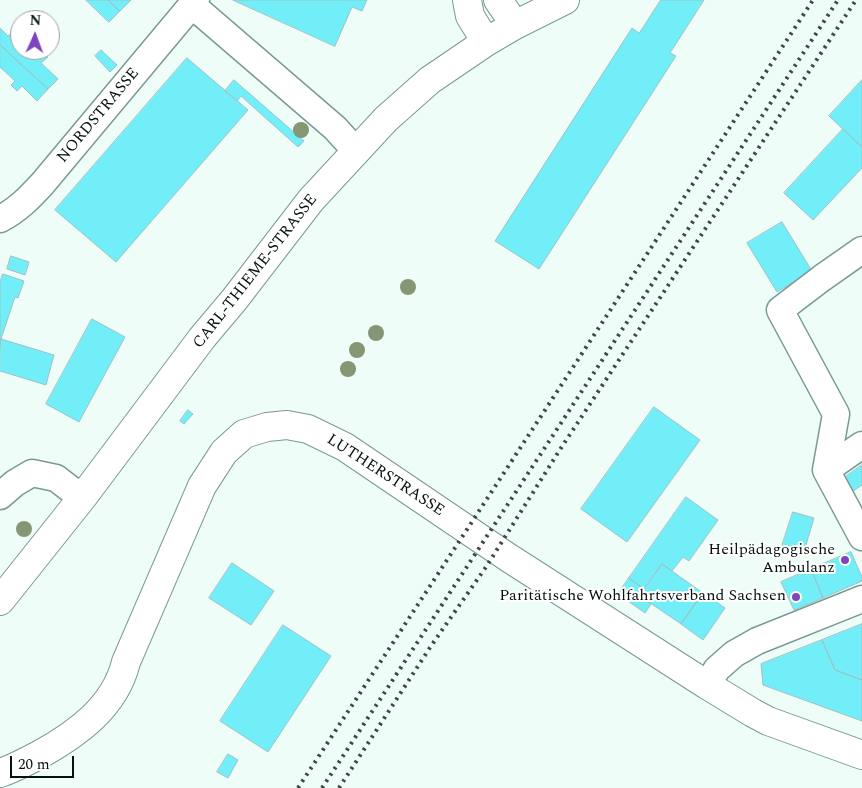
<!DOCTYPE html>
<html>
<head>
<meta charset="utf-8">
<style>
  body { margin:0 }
  #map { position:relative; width:862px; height:788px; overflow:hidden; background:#effdf9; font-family:Spectral,serif }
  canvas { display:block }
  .north { position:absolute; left:10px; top:10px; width:50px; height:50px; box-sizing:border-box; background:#fff; border:1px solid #9ba09f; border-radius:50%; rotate:2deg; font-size:14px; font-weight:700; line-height:20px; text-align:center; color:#061210 }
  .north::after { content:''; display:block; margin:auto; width:18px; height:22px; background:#7f45bc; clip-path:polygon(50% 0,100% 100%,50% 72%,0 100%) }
  .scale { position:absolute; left:10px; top:756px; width:64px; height:22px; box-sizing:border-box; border:2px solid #061210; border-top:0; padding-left:6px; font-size:15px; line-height:18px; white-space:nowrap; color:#061210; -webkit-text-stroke:4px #fff; paint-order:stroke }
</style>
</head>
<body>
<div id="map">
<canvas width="862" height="788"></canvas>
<div class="north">N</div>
<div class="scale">20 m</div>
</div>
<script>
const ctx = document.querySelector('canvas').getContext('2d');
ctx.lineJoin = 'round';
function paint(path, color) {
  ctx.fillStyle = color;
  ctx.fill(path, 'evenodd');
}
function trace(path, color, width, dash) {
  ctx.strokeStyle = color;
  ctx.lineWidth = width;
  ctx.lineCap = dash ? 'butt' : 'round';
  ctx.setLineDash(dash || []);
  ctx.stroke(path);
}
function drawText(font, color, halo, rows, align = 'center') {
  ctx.font = font + ' Spectral,serif';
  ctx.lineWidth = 4;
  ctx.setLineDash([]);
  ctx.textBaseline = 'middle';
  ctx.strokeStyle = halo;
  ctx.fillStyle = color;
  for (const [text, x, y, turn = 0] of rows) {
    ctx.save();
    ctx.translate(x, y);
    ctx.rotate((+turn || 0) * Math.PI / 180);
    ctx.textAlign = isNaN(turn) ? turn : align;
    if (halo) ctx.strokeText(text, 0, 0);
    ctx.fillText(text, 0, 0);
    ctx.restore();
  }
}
const building = new Path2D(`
  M86,0h22l12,11 -11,11z
  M108,0h23l-11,11z
  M233,0h134l-5,11 -10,-4 -17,39z
  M661,0h43l-34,53 6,3 -137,213 -44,-28 137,-213 7,5z
  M0,28l8,8 4,-3 8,8v9h21l7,7 -7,6 17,16 -10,10 -48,-44z
  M0,45l48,44 -11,12 -15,-15 -5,5 -6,-6 4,-4 -15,-14z
  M101,50l16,15 -7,7 -15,-16z
  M187,58l61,52 -132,152 -61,-52z
  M234,80l70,61 -6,6 -57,-51 -4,5 -12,-10z
  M862,80v67l-33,-31z
  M843,129l19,18v21l-49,52 -29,-27z
  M782,222l30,49 -35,21 -30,-49z
  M11,256l18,6 -4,13 -18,-6z
  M3,274l21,7 -6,17 -3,-1 -15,45v-60z
  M92,319l33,18 -46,85 -33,-18z
  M1,339l53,16 -8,30 -46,-14z
  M654,407l46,33 -73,102 -46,-33z
  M188,410l5,4 -9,10 -4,-3z
  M862,465v20l-13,9 -8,-14z
  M686,497l32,23 -29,41 -6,-4 -11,14 -10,-7 -18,25 -15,-11z
  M793,512l21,6 -11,37 -22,-6z
  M851,552l11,25v4l-39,17 -12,-29z
  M232,563l42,28 -23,34 -42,-27z
  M662,564l41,29 -22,31 -41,-28z
  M811,569l12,29 -29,12 -13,-28z
  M629,578l15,11 -4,7 11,8 -6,9 -27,-19z
  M703,593l22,15 -22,32 -22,-16z
  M862,624v56l-27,-10 -13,-30z
  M283,625l48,31 -63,96 -48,-31z
  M822,640l13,30 27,10v41l-99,-36 -2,-21z
  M228,754l10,6 -10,18 -11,-6z`);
paint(building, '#72eef9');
trace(building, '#9ec2c6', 1);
const minor = new Path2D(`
  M192,5l143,123 21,23
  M0,219c18,-9 30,-22 43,-36l153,-183
  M862,250l-40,28 -42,32 56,104 -10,56 36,67
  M826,470l36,-25
  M0,496l15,-13 17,-10 24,5 26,20
  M707,685l10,-16 17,-15 23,-13 105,-42`);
const major = new Path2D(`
  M467,0l3,16 16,26
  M498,0l17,25
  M0,601l82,-103 120,-160 32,-38 77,-100 75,-81 44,-39 56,-38 29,-17 50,-25
  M0,773c13,-4 27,-12 39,-18 38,-21 76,-48 87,-93l76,-176 22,-34 20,-18 23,-7 20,-2 21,4 37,18 164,111 198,127 46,28 15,8 94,34`);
trace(minor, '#799a92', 29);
trace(major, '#799a92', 30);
trace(minor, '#fff', 26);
trace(major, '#fff', 28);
trace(new Path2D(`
  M298,788l515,-788
  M322,788l516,-788
  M339,788l92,-142 55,-79 75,-119 295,-448`), '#3c4946', 4, [2.5, 5]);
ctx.fillStyle = '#849674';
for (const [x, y] of [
  [301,130],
  [408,287],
  [376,333],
  [357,350],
  [348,369],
  [24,529]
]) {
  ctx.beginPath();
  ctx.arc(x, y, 8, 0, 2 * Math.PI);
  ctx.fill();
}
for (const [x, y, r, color] of [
  [845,560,5,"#7f45bc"],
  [796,597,5,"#7f45bc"]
]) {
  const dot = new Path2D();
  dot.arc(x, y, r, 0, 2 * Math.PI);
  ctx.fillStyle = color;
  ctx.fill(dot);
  trace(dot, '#fff', 2);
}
drawText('16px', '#061210', '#fff', [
  ["NORDSTRASSE",99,116,-50],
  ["CARL-THIEME-STRASSE",256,272,-52],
  ["LUTHERSTRASSE",385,476,33]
]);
drawText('16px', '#061210', '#fff', [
  ["Heilpädagogische",835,551],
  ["Ambulanz",835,569],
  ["Paritätische Wohlfahrtsverband Sachsen",786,597]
], 'right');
</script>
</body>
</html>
